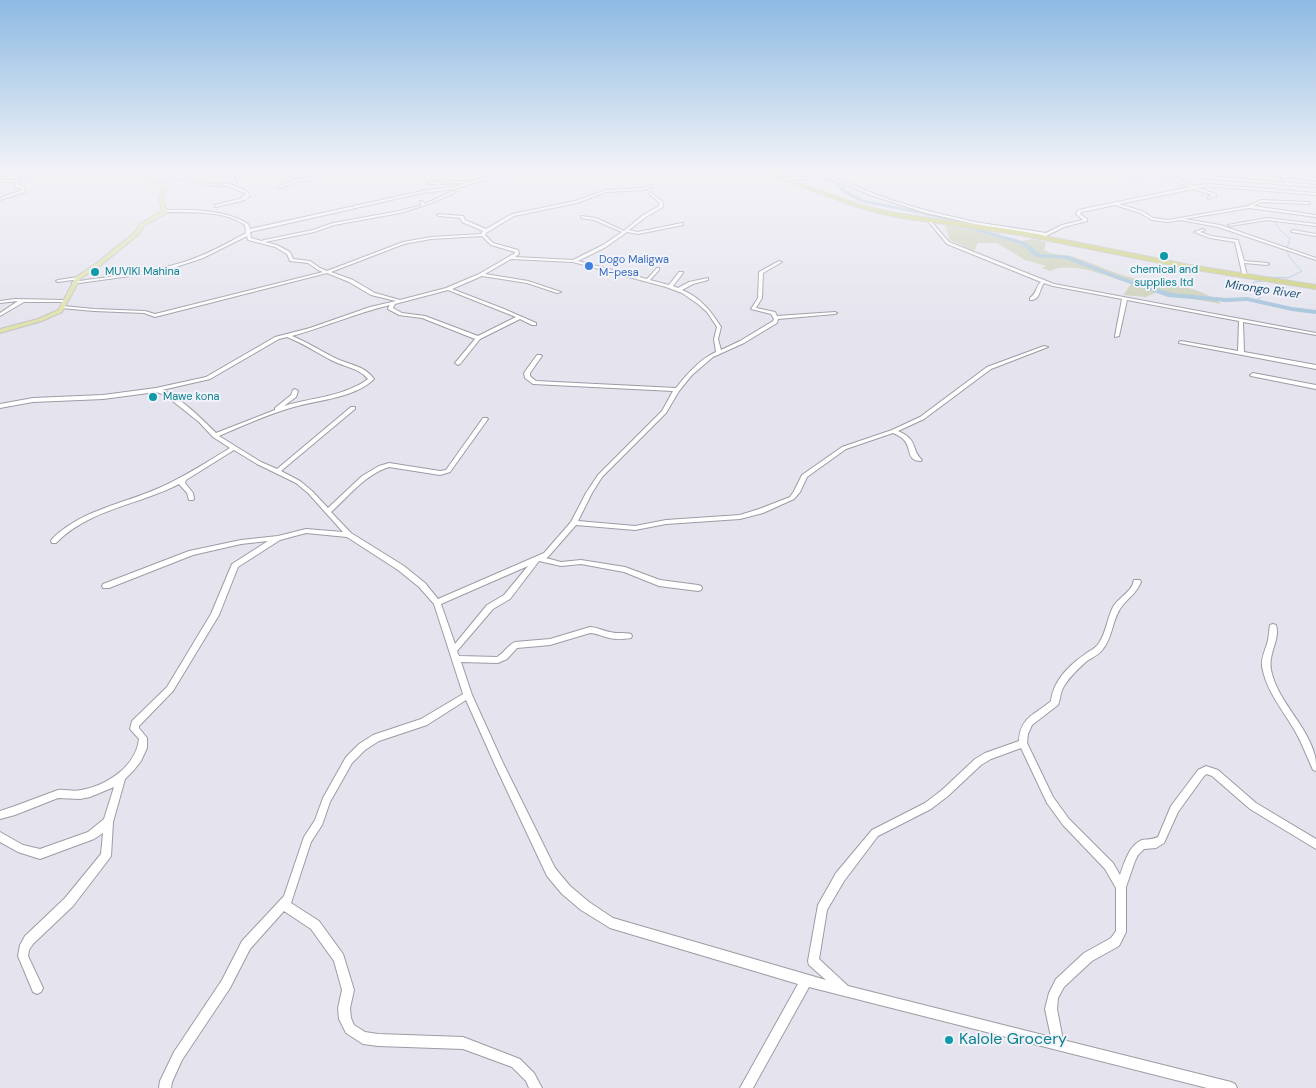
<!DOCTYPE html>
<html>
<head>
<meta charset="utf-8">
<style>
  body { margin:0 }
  canvas { display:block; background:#e5e4ee }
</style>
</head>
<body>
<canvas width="1316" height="1088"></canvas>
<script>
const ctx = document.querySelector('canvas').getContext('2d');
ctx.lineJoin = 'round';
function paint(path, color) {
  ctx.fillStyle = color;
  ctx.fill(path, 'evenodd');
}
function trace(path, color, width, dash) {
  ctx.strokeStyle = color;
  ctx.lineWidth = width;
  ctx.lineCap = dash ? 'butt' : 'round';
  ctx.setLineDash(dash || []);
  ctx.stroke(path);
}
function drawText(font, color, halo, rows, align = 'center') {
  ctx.font = font + ' "DM Sans",sans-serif';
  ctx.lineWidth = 4;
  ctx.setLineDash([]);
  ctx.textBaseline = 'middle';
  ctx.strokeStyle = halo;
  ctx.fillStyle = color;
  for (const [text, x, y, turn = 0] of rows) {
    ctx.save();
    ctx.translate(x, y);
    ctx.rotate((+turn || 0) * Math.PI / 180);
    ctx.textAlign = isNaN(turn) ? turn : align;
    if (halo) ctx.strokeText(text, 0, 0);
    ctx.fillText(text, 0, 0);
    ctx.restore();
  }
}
paint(new Path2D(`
  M945,225l36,4 41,12 10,-2 14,3 -2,8c8,5 17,4 26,6 20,5 39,16 59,21 30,8 68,6 92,27l-64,-12 -11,5 -23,-2 8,-11c-21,-7 -60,-24 -81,-13l-8,-3 4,-2 -21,-6 -28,-17h-19l-4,8 -24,-11z`), '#cacfb6');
trace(new Path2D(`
  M1266,277l22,1 14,-7c-11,-12 -19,-16 -12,-32l-11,-10 -5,-9
  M1256,301l5,-4 -9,-11 2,-4 10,-1`), '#a4c4db', 1);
paint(new Path2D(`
  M808,172h7l24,10 7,8 19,10 89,18 22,10 49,14 15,12 29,2 52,21 51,16 54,5 21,-1 45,10 24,3v4l-24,-3 -45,-10 -21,1 -58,-5 -51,-18 -51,-20 -30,-2 -15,-13 -49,-14 -22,-10 -89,-18 -19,-10 -7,-8z`), '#a4c4db');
const minor = new Path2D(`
  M36,172h5l-22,9v4l5,2 1,5 -25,8v-2l22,-8 -1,-1 -5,-2v-5h-16v-2h15z
  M181,172h5l-6,3c15,7 36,12 53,8l-4,-8 -7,-3 9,1 6,10 -6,2 16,6 3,5 -5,4 -29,7h-1v-2l28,-7 -1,-2 4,-1 -1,-2 -18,-7 -21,-1 -25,-7 -25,6 -2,-1 24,-6 -2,-1v-2z
  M310,172h4l1,7 -18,3 -17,6 -2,-1 17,-7 17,-3z
  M506,172h4l-4,4 -18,3 -34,10 -32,4 -172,39 1,6 11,3 2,-1 49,-10 20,-7 66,-12 23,-6 -2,-4h2l3,3 28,-13 3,1 -27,12 -29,9 -66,12 -20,7 -49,10 12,3 13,7 3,7 17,2 10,7 7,3 76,-29 28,-5 50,-3 2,-3 -21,-9 -2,-4 -21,-2 -2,-1 1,-1 25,2 2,4 21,9 26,-15 63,-13 31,-11 37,-2 9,-3 1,2 -10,3 -37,2 -29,11 -63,13 -28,17 -1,2 8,8 25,7 1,4 -4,3 58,3 30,-15 19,-13 -28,-12 -13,-2v-2l15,2 28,13 19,-16 16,-9 1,-3 -11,-9 1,-2 13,10v5l-17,10 -17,13 9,2 44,-9h1v2l-45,9 -11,-2 -21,15 -28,14 69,18 10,-11h2v2l-9,10 19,5 10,-13h4v1l-10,13 5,2 11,-6 19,-4v2l-15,4 -11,6c18,7 29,21 39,37l-3,12 3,11 19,-9 33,-20 1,-2 -3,-5 -20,-5 7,-11 1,-26 20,-11 3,1 -19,11 -1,25 -6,10 19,4 2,4 58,-4 2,1 -2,1 -57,5 -1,4 -33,20 -31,14 -21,18 -13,16 -13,22 -64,64 -10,16 -14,28 57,5 31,-6 74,-5 19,-6 31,-12 4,-6 8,-16 40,-28 50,-17 28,-13 67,-50 57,-21 4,1 -57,22 -67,50 -26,12c4,2 9,4 11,7 7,6 4,14 13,22l-1,1c-15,0 -9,-13 -17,-21 -2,-3 -7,-5 -11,-7l-47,16 -39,28 -7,15 -6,7 -31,14 -23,6 -74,5 -31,6 -59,-5 -28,32 -2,1 15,4 20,-2 44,7 35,13 38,5 3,1 1,2 -1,2 -3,1 -39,-5 -35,-14 -43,-8 -20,2 -22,-5 -29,38 -17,10 -36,42 2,5 38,1c7,-4 11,-12 18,-15l35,-3 40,-12c7,0 13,4 20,5 7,2 14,0 21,2l1,2 -1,2c-7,1 -15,2 -21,0 -7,-1 -13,-5 -20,-5l-40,12 -33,3 -10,11 -9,4 -37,-1 11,33 31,68 52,105 15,18 19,16 24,16 213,62 -17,-15 -1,-4 10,-56 18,-32 36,-43 53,-27 17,-13 33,-31 10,-6 34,-12c1,-24 16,-26 32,-40 2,-19 17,-35 33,-46 5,-4 11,-6 15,-12 7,-10 8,-24 14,-36 4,-7 11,-11 16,-17 3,-3 4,-6 5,-10h6l1,2c-5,12 -12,15 -19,24 -10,13 -9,31 -19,43 -4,6 -10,8 -16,12 -9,8 -20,18 -25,29 -2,5 -2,11 -4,15l-26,20 -4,9 -1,9 26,54 16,22 44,44 7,12c4,-11 9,-30 22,-35 5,-1 10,0 16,-3l13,-31 27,-36 8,-4 12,4 38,33 60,36v10l-66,-40 -38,-33 -5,-2 -3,2 -26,36 -14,31 -8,5 -12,1 -6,6 -3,6 -9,26v45l-7,14 -27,15 -28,26 -6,11 -1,11 6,31 168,42 4,2 2,4h-30l-398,-101 -56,101h-13l58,-104 -188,-56 -29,-18 -19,-16 -15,-18 -52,-111 -29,-65 -39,25 -48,16 -14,9 -13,13 -22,39 -8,23 -11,17 -20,61 28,18 24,33 11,36 -4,18 1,10 3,7 11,7 13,2 85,3 57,22 14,14 8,15h-13l-3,-7 -14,-14 -49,-18 -85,-3 -15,-2 -17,-11 -7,-14 -1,-11 4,-18 -8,-29 -23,-32 -27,-18 -34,38 -20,39 -48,72 -10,22 -1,6h-12l1,-7 14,-29 48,-72 20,-39 42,-45 20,-59 11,-17 8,-22 23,-41 13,-13 14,-9 48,-16 42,-25 -29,-90 -15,-17 -21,-17 -51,-33 -41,-4 -26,7 -42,27 -19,48 -46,76 -34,35v2l8,10v10l-6,13 -7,9 -9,9 -12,43 -2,34 -2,3 -36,47 -40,38 -4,6 -1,6 15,32 -2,4 -4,2 -4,-2 -15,-36 2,-11 5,-9 40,-38 36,-44 2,-21 -9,6 -54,20 -22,-7 -18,-10v-10l23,13 17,4 48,-17 16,-13 10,-32 -24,10 -10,2 -22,-1 -43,17 -15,4v-8l15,-5 43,-16c8,-1 15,2 23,0 26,-4 55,-24 58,-51l-9,-10 2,-8 35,-34 44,-73 21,-50 36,-23 -27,3 -48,11 -84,33h-6l-1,-2 1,-2 86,-33 52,-11 37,-4 28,-7 37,3 -35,-39 -12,-10 -39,-19 -23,-14 -48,30 -1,3 8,10 1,6 -1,1h-4l-2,-7 -8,-9c-40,21 -90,25 -123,59h-4l-1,-2 1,-2c29,-29 71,-35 107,-51 25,-11 48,-26 71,-40l-17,-11 -14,-15 -34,-27 -9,-3 -53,7 -70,3 -33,6v-4l33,-6 70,-3 53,-7 50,-11 69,-40 35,-9 60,-21 26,-6 -25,-6 -22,-13 -22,-9 -172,44 -11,-4 -50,-2 -33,-3v-1l2,-1 31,3 51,2 10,3 168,-42 -5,-2 -10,-7 -18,-2 -3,-7 -12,-7 -27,-7 -1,-4 -44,22 -30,10 -43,8 -58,8v-1l2,-1c37,-6 74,-9 110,-20 22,-7 42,-18 62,-29l-1,-8c-22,-15 -53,-12 -79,-13l-2,-1 1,-1c24,-1 63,0 83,14l2,5 172,-38 32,-4 28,-9 22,-4zM482,236l9,9 24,7v1l-36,21 -33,14 -46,12 -25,-7 -22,-13 -22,-8 73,-28 27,-5zM511,259l62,3 93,25 16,6 16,11 9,8 10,15 -3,12 2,13c-16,7 -29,22 -40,36l-140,-7 -6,-5v-3l12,-17 -1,-1h-4l-13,18 1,5 8,6 140,7 -11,20 -64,64 -12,18 -15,29 -27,31 -106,46 -13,-16 -21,-17 -53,-33 -20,-21c18,-16 35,-38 58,-45l51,8 10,-3 38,-53 -1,-1h-4l-37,52 -6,1 -51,-8 -10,3 -17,10 -34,32 -16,-17 -12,-10 -19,-10 74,-62v-2h-4l-74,62 -16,-7 -42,-26c23,-10 45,-20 68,-27 27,-9 67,-10 87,-30 -10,-14 -25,-14 -39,-21 -14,-7 -28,-16 -43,-22 33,-9 64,-23 98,-31l-2,3v1l11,6 23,3 53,21 -20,24 3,2 2,-1 20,-25 40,-20 12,6h4v-2l-32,-14 -52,-20 30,-13 45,7 30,10 4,-1 -33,-11 -43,-7zM448,290l68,27 -38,19 -53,-20 -23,-3 -9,-5 2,-4zM287,337c16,6 30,16 46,24 12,6 26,7 35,18 -22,17 -58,19 -84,27l12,-9 2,-6 -3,-2 -2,1 -2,5 -16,13v2l-59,23c-13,-13 -37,-37 -54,-43l48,-11 69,-40zM528,566l-24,29 -17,10 -32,39 -14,-40zM1021,748l26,55 16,22 42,44 11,19v43l-5,7 -27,15 -28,26 -7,14 -4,16 6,28 -203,-51 -29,-27 8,-49 17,-29 34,-45 53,-27 17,-13 33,-31 10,-6z
  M815,172h5l34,14 37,14 37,11 47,11 71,11 16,-8 21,-5 -7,-6 2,-4 112,-23 -34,-12 -21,4 -23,-7h5l18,5 18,-3 -4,-2h5l19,7 28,-7h6l-12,3 91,8 -5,-6 -44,-5 43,3 -3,-3h4l2,3 33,3v2l-31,-3 5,6 26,2v2l-24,-2 -2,1 -2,-1 -99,-8 -12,3 18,6 12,-2 109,9v2l-109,-9 -9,2 18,6v2l-8,3v-2l4,-2 -18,-6 -75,15 23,7 11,7 15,2 80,-14 13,-6 48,2 1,1 -2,1 -46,-2 -9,4 63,9v2l-67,-9 -65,11 36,6 96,33v2l-98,-33 -38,-7 -12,2 -16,-2 -12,-7 -25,-8 -34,7 -1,2 7,5v2l-23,6 -22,11 -2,-1 3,-2 -68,-11 -49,-11 -56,-18z
  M783,177h25l2,1 -2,1h-26z
  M465,181l1,2 -36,1 -2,-1 2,-1z
  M1267,218l49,6v2l-49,-6 -37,6 -2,-1z
  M929,219l20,23 105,42 262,49v2l-73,-13 1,30 72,13v4l-137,-26v-1l2,-1 57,10 1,-30 -112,-21 -8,36 -4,1v-1l7,-37 -69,-13 -9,-3c-5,6 -3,17 -14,17v-2c8,-6 5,-11 11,-16l-94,-38 -19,-23v-2z
  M1203,229l2,1 -5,2 11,4 27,4 6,21 23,2 2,1 -2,1 -23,-2 3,13 -4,1 -8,-35 -25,-4 -16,-6z
  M1293,230l23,4v2l-24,-4 -1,-1z
  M78,277h2v2l-22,3 -2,-1 2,-1z
  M15,299l50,1 2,1 -2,1h-41l-24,14v-3l18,-12 -18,2v-2z
  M1253,373l63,12v4l-65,-13 -1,-1z
  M1273,624l3,1c5,16 -10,29 -4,49 8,30 35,51 43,82 1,4 1,10 1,15l-3,-1c-6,-13 -11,-27 -18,-39 -12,-21 -29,-40 -33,-65 -1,-9 4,-17 6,-26 1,-5 1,-10 2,-15z`);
const major = new Path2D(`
  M139,172h5l22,16 -3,11 4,14 -23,13 -5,8 -38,31 -21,14 -18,33 -20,9 -42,12v-4l38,-10 20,-9 18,-33 21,-14 38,-31 5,-8 22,-13 -3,-12 3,-11z`);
const highway = new Path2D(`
  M761,172h6l97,34 31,7 125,18 170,34 126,20v4l-126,-20 -170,-34 -125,-18 -35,-9z`);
trace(minor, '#9c9ca5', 2);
trace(major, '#c4c4c5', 2);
trace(highway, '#c4c4c5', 2);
paint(minor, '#fff');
paint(major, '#e0e2ad');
paint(highway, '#cccf76');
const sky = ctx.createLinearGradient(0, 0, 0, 324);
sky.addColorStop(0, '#8dbae3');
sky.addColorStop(0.53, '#f3f3f7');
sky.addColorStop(1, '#f3f3f700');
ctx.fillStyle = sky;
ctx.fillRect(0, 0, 1316, 324);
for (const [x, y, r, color] of [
  [1164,256,5,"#0f9aa8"],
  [589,266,5,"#3f7fe0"],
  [95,272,5,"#0f9aa8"],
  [153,397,5,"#0f9aa8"],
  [949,1040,5,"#0f9aa8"]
]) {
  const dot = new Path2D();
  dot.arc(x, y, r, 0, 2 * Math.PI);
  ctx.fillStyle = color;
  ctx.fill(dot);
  trace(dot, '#f2f2fb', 2);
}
drawText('11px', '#366cbe', '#f2f2fb', [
  ["Dogo Maligwa",599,260],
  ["M-pesa",599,273]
], 'left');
drawText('11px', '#0d838f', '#f2f2fb', [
  ["chemical and",1164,270,"center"],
  ["supplies ltd",1164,283,"center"],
  ["MUVIKI Mahina",105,272],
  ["Mawe kona",163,397]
], 'left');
drawText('italic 12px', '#1e5474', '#f2f2fb', [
  ["Mirongo River",1263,290,8]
]);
drawText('16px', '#0d838f', '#f2f2fb', [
  ["Kalole Grocery",959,1040]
], 'left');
</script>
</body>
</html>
